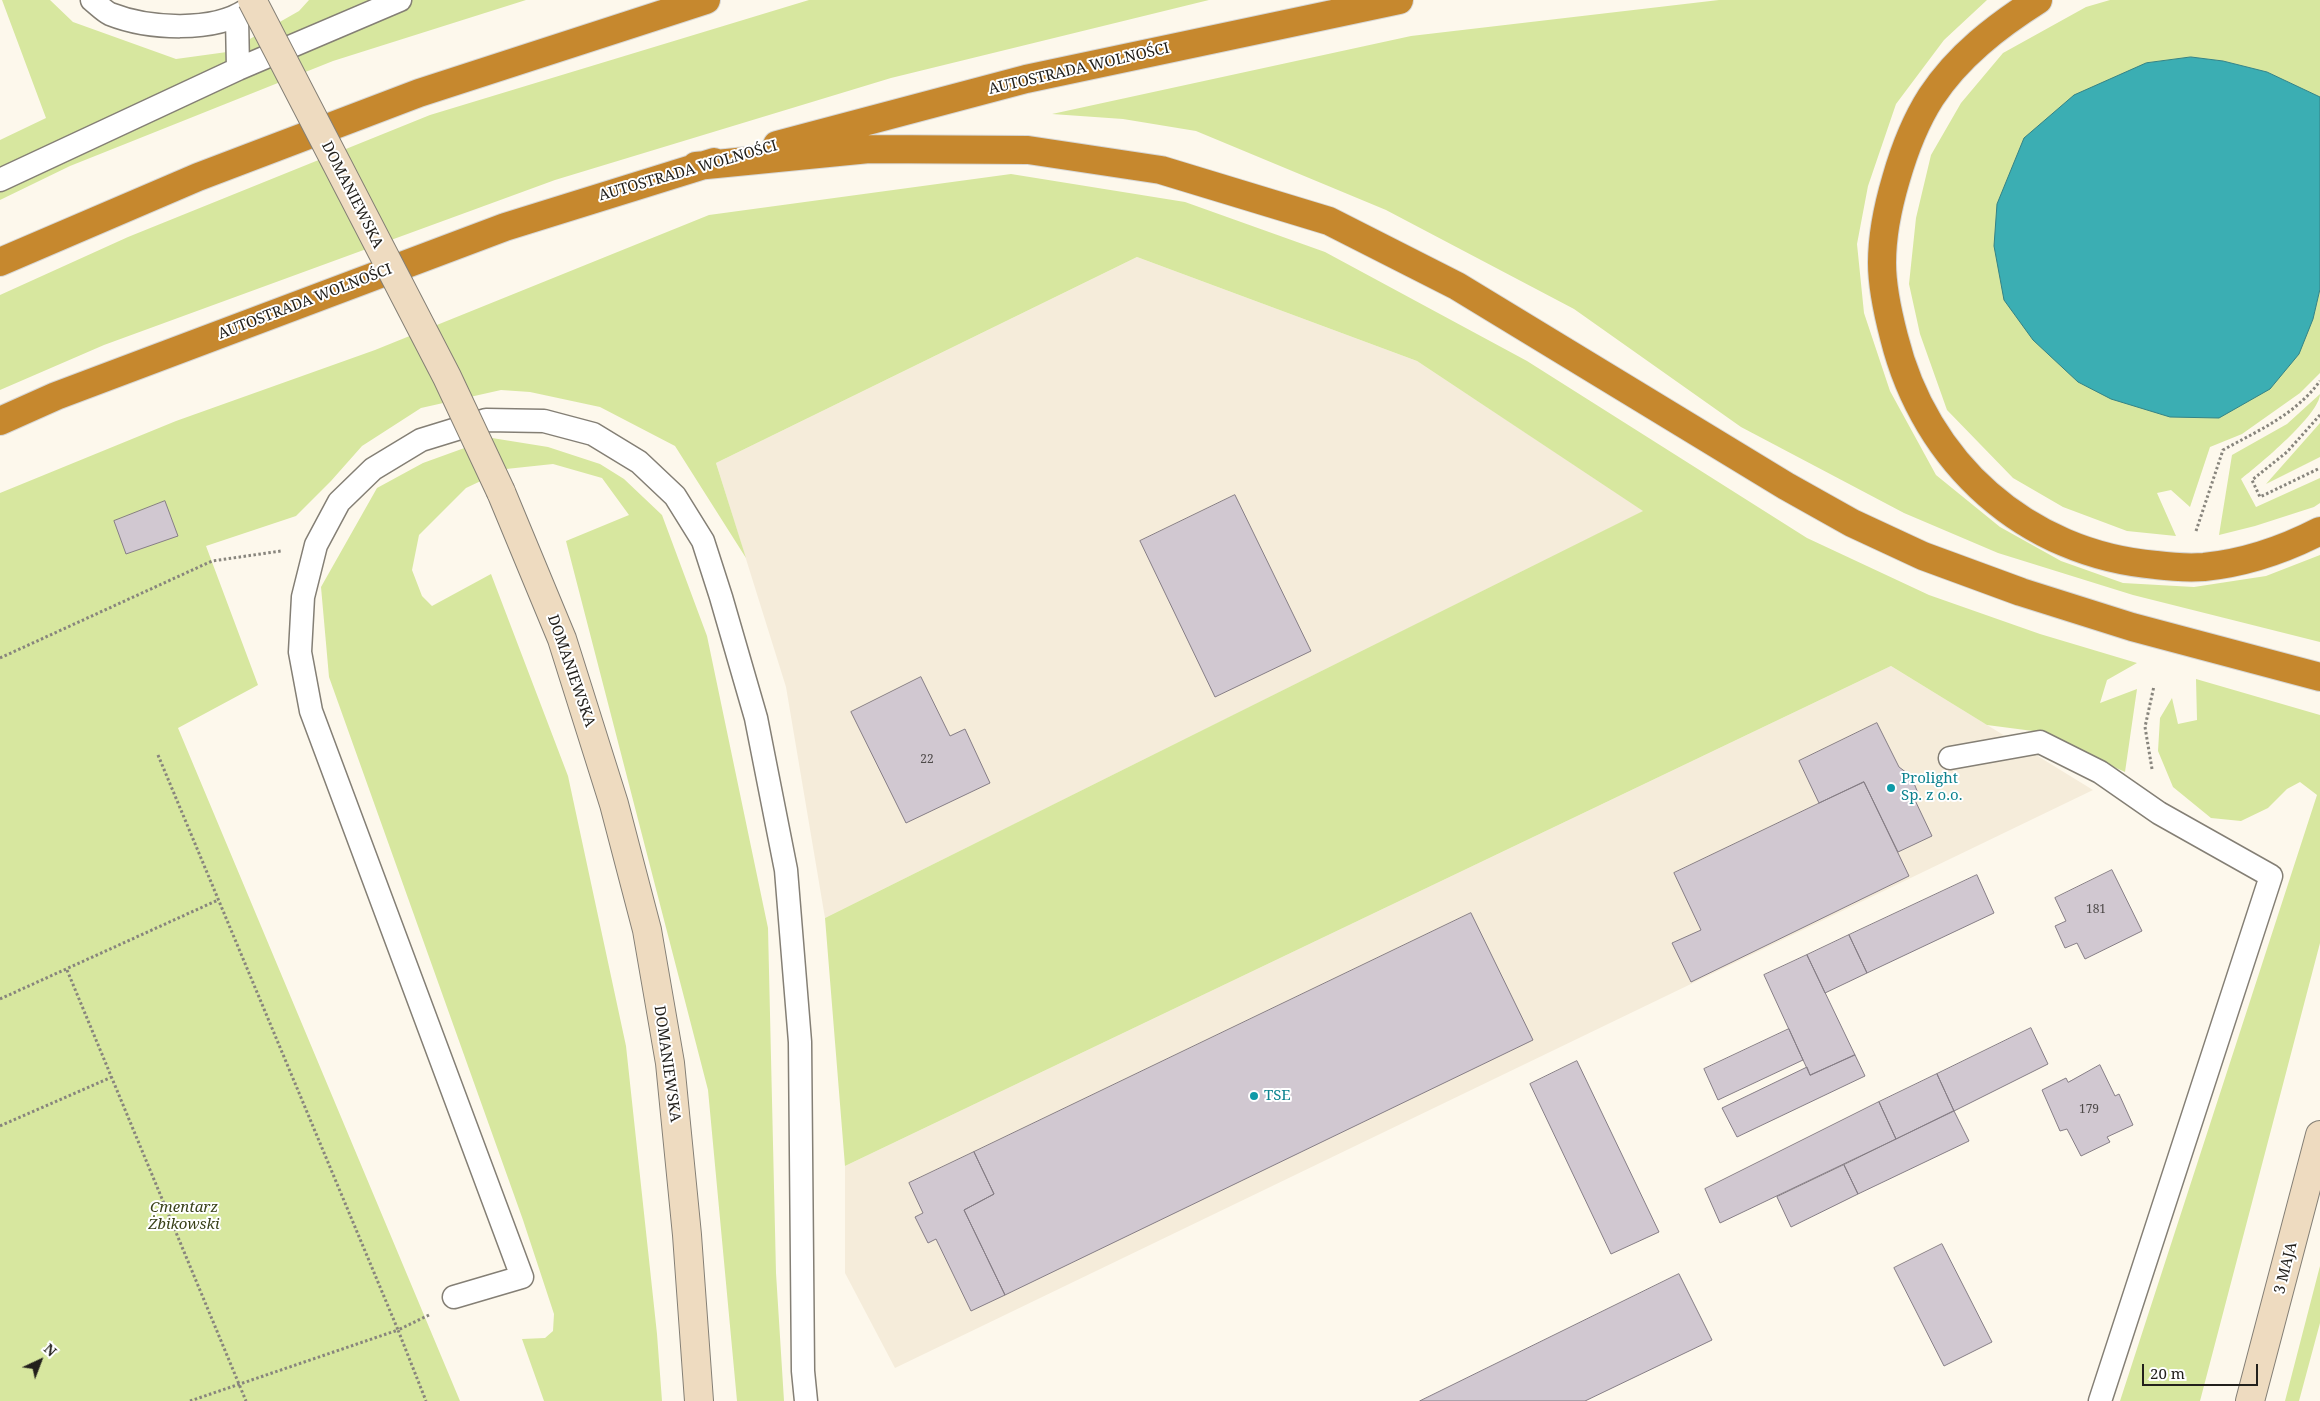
<!DOCTYPE html>
<html>
<head>
<meta charset="utf-8">
<style>
  body { margin:0 }
  #map { position:relative; width:2320px; height:1401px; overflow:hidden; background:#fdf8ec; font-family:"Noto Serif",serif }
  canvas { display:block }
  .north { position:absolute; left:15px; top:1336px; width:50px; height:50px; -webkit-text-stroke:4px #fff; paint-order:stroke; rotate:43deg; font-size:14px; font-weight:700; line-height:20px; text-align:center; color:#22201c }
  .north::after { content:''; display:block; margin:auto; width:18px; height:22px; background:#22201c; clip-path:polygon(50% 0,100% 100%,50% 72%,0 100%) }
  .scale { position:absolute; left:2142px; top:1364px; width:116px; height:22px; box-sizing:border-box; border:2px solid #22201c; border-top:0; padding-left:6px; font-size:15px; line-height:18px; white-space:nowrap; color:#22201c; -webkit-text-stroke:4px #fff; paint-order:stroke }
</style>
</head>
<body>
<div id="map">
<canvas width="2320" height="1401"></canvas>
<div class="north">N</div>
<div class="scale">20 m</div>
</div>
<script>
const ctx = document.querySelector('canvas').getContext('2d');
ctx.lineJoin = 'round';
function paint(path, color) {
  ctx.fillStyle = color;
  ctx.fill(path, 'evenodd');
}
function trace(path, color, width, dash) {
  ctx.strokeStyle = color;
  ctx.lineWidth = width;
  ctx.lineCap = dash ? 'butt' : 'round';
  ctx.setLineDash(dash || []);
  ctx.stroke(path);
}
function drawText(font, color, halo, rows, align = 'center') {
  ctx.font = font + ' "Noto Serif",serif';
  ctx.lineWidth = 4;
  ctx.setLineDash([]);
  ctx.textBaseline = 'middle';
  ctx.strokeStyle = halo;
  ctx.fillStyle = color;
  for (const [text, x, y, turn = 0] of rows) {
    ctx.save();
    ctx.translate(x, y);
    ctx.rotate((+turn || 0) * Math.PI / 180);
    ctx.textAlign = isNaN(turn) ? turn : align;
    if (halo) ctx.strokeText(text, 0, 0);
    ctx.fillText(text, 0, 0);
    ctx.restore();
  }
}
paint(new Path2D(`
  M1137,257l280,104 227,150 -819,407 -39,-231 -70,-224z
  M1891,666l202,124 -1198,578 -50,-95v-107z`), '#f5ecda');
paint(new Path2D(`
  M2,0h48l23,22 103,37 51,-7 72,-41 10,-11h217l-193,61 -263,105 -70,34v-60l46,-22z
  M809,0h400l-318,78 -336,102 -451,165 -104,45v-95l128,-58 302,-122z
  M1719,0h268l-43,40 -48,64 -28,82 -11,58 7,69 26,78 46,84 64,52 61,34 62,22 71,4 72,-11 54,-21v87l-187,-47 -135,-42 -94,-40 -163,-86 -167,-118 -188,-99 -190,-79 -73,-12 -71,-5 359,-78z
  M2110,0h210v97l-53,-25 -44,-11 -32,-4 122,262 7,-30v84l-20,20 -58,41 -32,13 -20,60 -19,-17 -14,3 19,43 -49,-5 -64,-24 -50,-29 -66,-68 -27,-76 -11,-50 7,-66 15,-63 30,-52 42,-50 83,-46z
  M1011,174l174,28 140,50 202,109 280,177 122,57 111,39 97,29 -30,17 -7,23 37,-14 -12,83 -92,-41 -46,-6 -96,-59 -1046,500 -20,-248 818,-407 -226,-150 -280,-104 -421,206 30,95 -71,-112 -75,-39 -70,-15 -29,-2 -80,18 -59,38 -31,35 -35,35 -90,30 52,139 -80,43 282,673h-460v-908l176,-72 199,-71 334,-135z
  M2320,394c0,20 -62,72 -79,85l15,28 64,-29v25l-6,4 -59,19 -36,9 13,-80 55,-31z
  M2320,423v34l-54,27z
  M492,438l56,9 52,17 24,15 38,36 45,121 61,292 8,345 8,128h-47l-29,-311 -142,-549 63,-26 -27,-37 -49,-14 -47,5 -40,19 -47,47 -7,35 10,26 10,10 59,-32 77,202 58,270 31,288 5,67h-118l-22,-62 23,-1 8,-7 1,-17 -31,-94 -194,-543 -8,-90 56,-99 46,-25z
  M2196,679l124,36v228l-120,458h-80l197,-606 -17,-13 -13,7 -19,19 -27,13 -30,-3 -38,-31 -15,-36 2,-33 12,-20 6,26 19,-4z
  M2320,1266v57l-21,78h-14z`), '#d7e79f');
const water = new Path2D(`
  M2191,57l32,4 44,11 53,25v192l-7,30 -14,35 -29,35 -51,29 -49,-1 -59,-18 -33,-17 -45,-42 -29,-40 -10,-54 3,-42 27,-66 50,-43 72,-32z`);
paint(water, '#3baeb3');
trace(water, '#348386', 1);
const building = new Path2D(`
  M1235,495l76,156 -96,46 -75,-156z
  M165,501l13,35 -52,18 -12,-33z
  M921,677l29,59 15,-7 25,54 -84,40 -55,-111z
  M1877,723l22,44 12,9 7,17 -5,3 19,40 -34,16 -34,-70 -45,21 -20,-42z
  M1864,782l45,94 -218,106 -19,-39 29,-13 -27,-57z
  M2112,870l30,61 -57,28 -8,-16 -12,5 -10,-22 11,-5 -11,-23z
  M1977,875l17,38 -127,60 -18,-38z
  M1471,913l62,127 -528,255 -41,-85 30,-16 -20,-42z
  M1849,935l18,38 -42,20 -18,-38z
  M1807,955l48,100 -45,20 -46,-100z
  M2031,1028l17,36 -94,47 -17,-37z
  M1789,1029l14,31 -85,40 -14,-31z
  M1855,1055l10,21 -128,61 -15,-29 85,-41 3,8z
  M1577,1061l82,171 -48,22 -81,-170z
  M2100,1065l15,31 4,-2 14,31 -26,12 3,5 -29,14 -14,-27 -7,2 -18,-41 24,-12 2,4z
  M1937,1074l17,37 -58,28 -17,-37z
  M1879,1102l17,37 -176,84 -15,-34z
  M1954,1111l15,30 -111,53 -14,-29z
  M974,1152l20,42 -30,16 41,85 -34,16 -35,-72 -8,4 -13,-26 8,-4 -14,-30z
  M1844,1165l14,29 -67,33 -14,-30z
  M1942,1244l50,98 -48,24 -50,-98z
  M1679,1274l33,66 -127,61h-165z`);
paint(building, '#d1c8d1');
trace(building, '#867e86', 1);
const lane = new Path2D(`
  M92,0c5,4 12,11 18,14 38,15 104,19 138,-5
  M238,69l162,-69
  M0,180l238,-111 -1,-52
  M1950,758l90,-16 60,30 59,41 112,63 -171,525
  M454,1297l68,-20 -211,-566 -11,-59 3,-55 13,-52 23,-43 34,-33 48,-29 65,-20 58,1 49,13 46,28 36,34 28,45 18,56 35,121 30,152 14,172 3,329 3,30`);
const secondary = new Path2D(`
  M501,492l61,147 52,165 33,126 23,133 17,172 12,166
  M2250,1401l70,-266`);
const highway = new Path2D(`
  M2038,0c-41,26 -80,56 -107,97 -16,25 -27,54 -35,82 -8,27 -14,56 -14,84 0,24 6,51 12,74 31,126 132,217 262,228 16,2 32,3 48,2 40,-4 81,-18 116,-36
  M777,145l249,-66 373,-79
  M696,166l173,-17 159,1 133,20 168,51 128,65 329,200 66,37 71,33 98,36 111,35 188,50
  M0,262l198,-85 221,-84 287,-93
  M0,421l56,-25 449,-169 209,-65`);
trace(lane, '#847f75', 25);
trace(secondary, '#847f75', 30);
trace(highway, '#d7d7d6', 30);
trace(new Path2D(`
  M2320,415l-33,37 -35,28 8,17 60,-29
  M2196,531l27,-81c36,-20 72,-35 97,-69
  M0,658l212,-97 69,-10
  M158,755l240,575 31,-15
  M2152,769l-7,-42 9,-41
  M67,970l179,431
  M0,999l218,-99
  M0,1126l112,-49
  M190,1401l208,-71 28,71`), '#88857d', 3, [2.5, 2.5]);
trace(lane, '#fff', 22);
trace(secondary, '#eedbc0', 28);
trace(highway, '#c6882e', 28);
const secondaryBridge = new Path2D(`
  M252,0l195,377 54,115`);
trace(secondaryBridge, '#847f75', 30, []);
trace(secondaryBridge, '#eedbc0', 28);
for (const [x, y, r, color] of [
  [1891,788,5,"#0f9aa8"],
  [1254,1096,5,"#0f9aa8"]
]) {
  const dot = new Path2D();
  dot.arc(x, y, r, 0, 2 * Math.PI);
  ctx.fillStyle = color;
  ctx.fill(dot);
  trace(dot, '#fff', 2);
}
drawText('12px', '#4e4a49', null, [
  ["22",927,760],
  ["181",2096,910],
  ["179",2089,1110]
]);
drawText('15px', '#22201c', '#fff', [
  ["AUTOSTRADA WOLNOŚCI",1079,69,-13],
  ["AUTOSTRADA WOLNOŚCI",688,171,-16],
  ["DOMANIEWSKA",352,195,63],
  ["AUTOSTRADA WOLNOŚCI",305,302,-21],
  ["DOMANIEWSKA",571,671,71],
  ["DOMANIEWSKA",667,1064,82],
  ["3 MAJA",2286,1268,-76]
]);
drawText('15px', '#0d838f', '#fff', [
  ["Prolight",1901,779],
  ["Sp. z o.o.",1901,796],
  ["TSE",1264,1096]
], 'left');
drawText('italic 15px', '#394118', '#fff', [
  ["Cmentarz",184,1208],
  ["Żbikowski",184,1225]
]);
</script>
</body>
</html>
